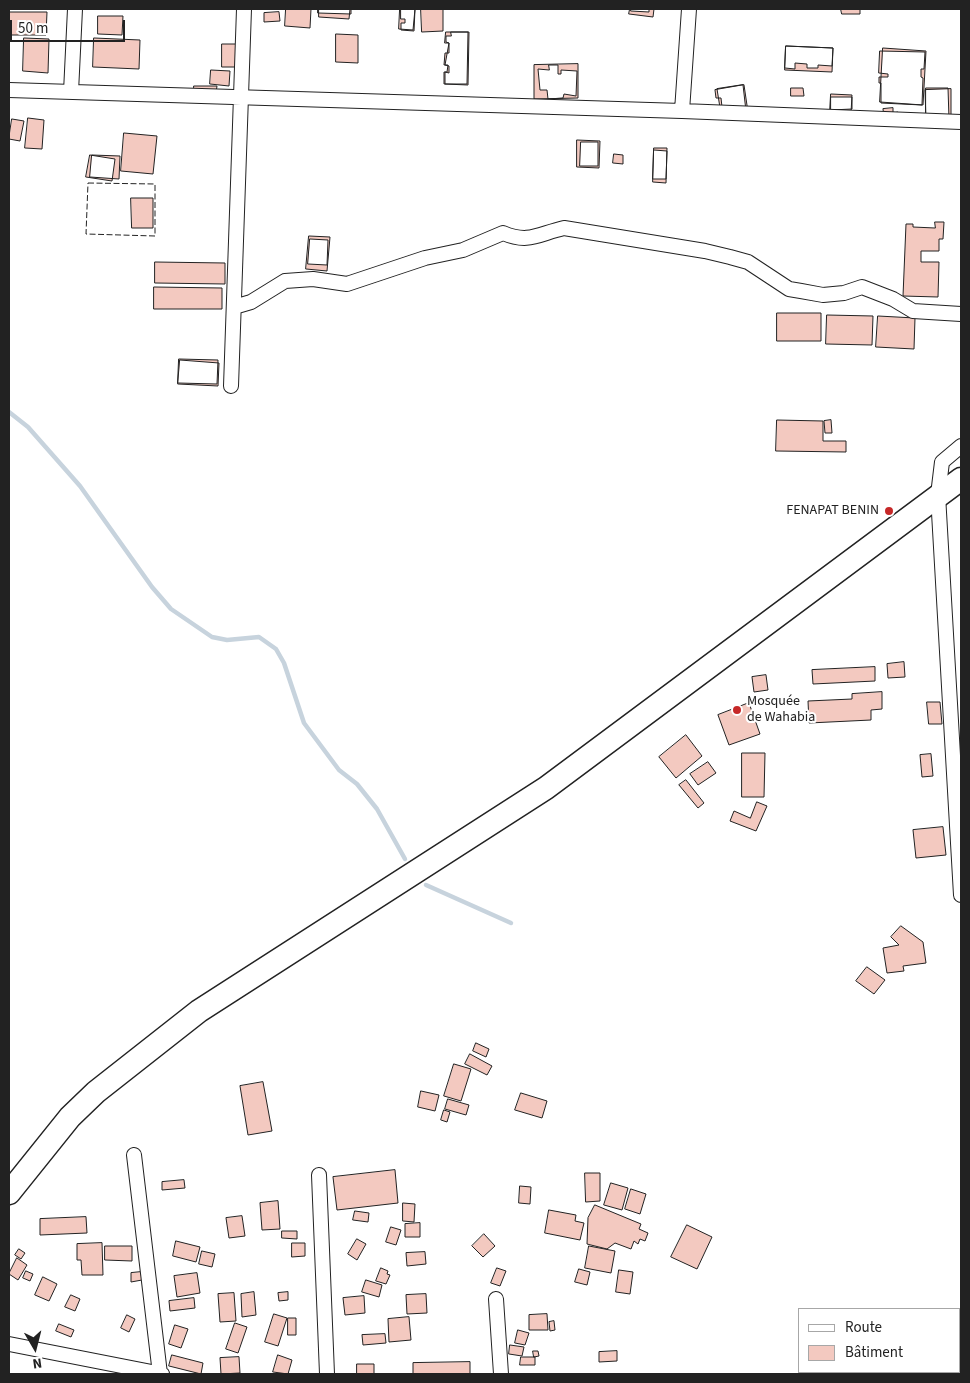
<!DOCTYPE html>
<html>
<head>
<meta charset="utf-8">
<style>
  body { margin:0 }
  #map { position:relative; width:970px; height:1383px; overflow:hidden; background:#fff; font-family:"Source Sans 3",sans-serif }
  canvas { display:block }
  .frame { position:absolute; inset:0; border:10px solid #222; pointer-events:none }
  .legend { position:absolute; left:798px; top:1308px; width:162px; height:65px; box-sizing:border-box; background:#fff; border:1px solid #a7a7a7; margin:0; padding:6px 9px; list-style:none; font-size:15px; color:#222 }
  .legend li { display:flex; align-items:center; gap:10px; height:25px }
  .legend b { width:25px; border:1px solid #a7a7a7 }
  .north { position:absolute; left:10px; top:1323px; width:50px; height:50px; -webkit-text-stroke:4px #fff; paint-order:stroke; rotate:172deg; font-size:14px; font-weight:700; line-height:20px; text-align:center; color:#222 }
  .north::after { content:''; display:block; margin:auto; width:18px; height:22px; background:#222; clip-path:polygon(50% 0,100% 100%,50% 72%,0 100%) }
  .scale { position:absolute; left:10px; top:20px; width:115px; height:22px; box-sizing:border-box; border:2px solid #222; border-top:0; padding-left:6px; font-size:15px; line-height:18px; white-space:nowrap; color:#222; -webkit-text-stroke:4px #fff; paint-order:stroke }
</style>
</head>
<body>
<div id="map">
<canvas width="970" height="1383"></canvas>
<div class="frame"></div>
<ul class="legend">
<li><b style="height:6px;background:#fff"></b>Route</li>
<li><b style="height:14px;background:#f3c9c0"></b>Bâtiment</li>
</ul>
<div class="north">N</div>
<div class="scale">50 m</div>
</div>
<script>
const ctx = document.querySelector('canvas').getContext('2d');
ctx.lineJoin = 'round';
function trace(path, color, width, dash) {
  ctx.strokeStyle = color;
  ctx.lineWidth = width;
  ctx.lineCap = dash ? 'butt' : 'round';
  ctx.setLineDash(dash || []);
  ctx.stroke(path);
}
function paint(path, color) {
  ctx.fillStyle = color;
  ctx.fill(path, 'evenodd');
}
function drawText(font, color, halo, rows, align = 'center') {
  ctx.font = font + ' "Source Sans 3",sans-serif';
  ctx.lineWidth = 4;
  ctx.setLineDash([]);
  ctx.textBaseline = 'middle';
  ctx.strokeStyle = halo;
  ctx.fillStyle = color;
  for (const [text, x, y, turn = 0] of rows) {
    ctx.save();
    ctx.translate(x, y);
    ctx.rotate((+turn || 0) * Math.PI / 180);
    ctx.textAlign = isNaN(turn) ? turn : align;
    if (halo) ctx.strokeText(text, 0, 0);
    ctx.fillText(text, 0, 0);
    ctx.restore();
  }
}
trace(new Path2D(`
  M9,412l19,15 52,59 72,101 19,22 41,28 15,3 32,-3 17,12 8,14 20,60 35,47 18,14 20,25 28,50
  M426,885l85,38`), '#c7d3dd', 4.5);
const building = new Path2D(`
  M286,9h25l-1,19 -25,-2z
  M318,9h33v5l-33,-1z
  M319,9h31l-1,10 -30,-2z
  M400,9h15l-2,21 -14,-1z
  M401,9h14l-1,22 -13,-1v-7h4v-4h-4z
  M421,9h22v22l-21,1z
  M630,9h24l-1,8 -24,-3z
  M631,9h18v3l-18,-1z
  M841,9h19v5h-18z
  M9,12h38l-1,23h-37z
  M279,12l1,9 -16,1v-9z
  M98,16h25l-1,19 -24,-1z
  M446,32h22l-1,52h-23v-12h3l1,-7h-4l1,-12h4v-10h-4z
  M451,32h18l-1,53 -23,-1v-12l4,1v-7l-4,-1 4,-22 -3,-1v-6h5z
  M336,34l22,1v28l-22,-1z
  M24,38l25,1 -1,34 -25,-2z
  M94,38l46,2 -1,29 -46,-2z
  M222,44h14v23h-14z
  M786,46l47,2 -1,18 -14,-1v3h-11v-4l-12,-1v6l-10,-1z
  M786,46l47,2 -1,24 -47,-2z
  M883,48l43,3 -3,54 -43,-3z
  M880,51l45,1 -1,17h-3v8l2,1 -1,27 -41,-2v-20h-2v-6h9v-3l-9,-1z
  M578,64v34l-44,1v-34z
  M549,65h9v9h3v-4l16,1 -1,25 -12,-2 -1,4 -15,1 -1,-9h-7l-2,-21 11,1z
  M211,70l19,1 -1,15 -19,-2z
  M743,85l3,26 -25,3 -4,-25z
  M744,85l4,27 -25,4 -2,-18h-5l-1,-8z
  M194,86h23l-1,7 -22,-1z
  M791,88h12l1,8h-13z
  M926,88h22l1,31h-23z
  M951,89v31l-25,1 -1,-31z
  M831,94l21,1 -1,18 -21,-1z
  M831,97h21v12l-21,1z
  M893,108v5l5,-1v4l-14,1 -1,-8z
  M28,118l16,2 -2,29 -17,-1z
  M12,119l12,2 -4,20 -11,-2z
  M124,133l33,3 -4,38 -32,-3z
  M577,140l23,1 -1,27 -22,-1z
  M581,142h17v24h-18z
  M654,148h13l-1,35 -13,-1z
  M654,150l13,1 -1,28h-13z
  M614,154l9,1v9l-10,-1z
  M90,155l25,4 -3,22 -26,-4z
  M92,155l28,1 -1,23 -29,-2z
  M131,198h22v30h-21z
  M935,222h9l-1,17h-4v12h-18v11h18l-1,35 -35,-1 3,-72h7v3l22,1z
  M309,236l21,1 -3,34 -21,-2z
  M310,239l18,1 -1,25 -19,-1z
  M155,262l70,1v21l-70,-1z
  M154,287l68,1v21h-68z
  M777,313h44v28h-44z
  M827,315l46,1 -1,29 -46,-1z
  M878,316l37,2 -1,31 -38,-2z
  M179,359l39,1 -1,24 -39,-1z
  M180,360l39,3 -1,23 -40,-2z
  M777,420l46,1v20h23v11l-70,-1z
  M831,420l1,13h-7l-1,-12z
  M904,662l1,15 -17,1 -1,-14z
  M875,667v14l-62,3 -1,-14z
  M766,675l2,15 -14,2 -2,-15z
  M882,692v17l-11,1v10l-62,3 -1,-22 44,-2v-5z
  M927,702h13l2,22h-13z
  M749,703l11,31 -31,11 -11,-30z
  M686,735l16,21 -26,22 -17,-21z
  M742,753h23l-1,44h-22z
  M931,754l2,22 -11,1 -2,-22z
  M708,762l8,11 -18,12 -8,-11z
  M686,780l18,23 -6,5 -19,-23z
  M757,802l10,4 -11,25 -26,-10 4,-10 16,7z
  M943,827l3,28 -30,3 -3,-28z
  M901,926l22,16 3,21 -23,3 1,5 -17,2 -4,-25 16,-3 -8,-8z
  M867,967l18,13 -11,14 -18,-13z
  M476,1043l13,6 -3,8 -13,-6z
  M470,1054l22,12 -5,9 -22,-11z
  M454,1064l17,5 -10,32 -17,-5z
  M263,1082l9,49 -24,4 -8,-49z
  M421,1091l18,4 -4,16 -17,-4z
  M521,1093l26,8 -5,17 -27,-8z
  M448,1099l21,6 -3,10 -21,-6z
  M444,1110l6,2 -3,10 -6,-2z
  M395,1170l3,33 -61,7 -4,-33z
  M585,1173h15v28l-14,1z
  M184,1180l1,8 -23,2v-8z
  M611,1183l17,5 -6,22 -18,-5z
  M520,1186l11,1 -1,17 -11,-1z
  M631,1189l15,5 -6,20 -15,-5z
  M278,1201l2,28 -18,1 -2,-27z
  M403,1203l12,1 -1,18 -11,-1z
  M595,1205l46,19 -2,5 9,4 -3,8 -5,-2 -2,5 -4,-3 -3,8 -16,-6 -8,6 -20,-5 1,-26z
  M549,1210l27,5 -1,6 9,2 -4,17 -35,-7z
  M355,1211l14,2 -1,9 -15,-2z
  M242,1216l3,20 -16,2 -3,-20z
  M86,1217l1,16 -47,2v-16z
  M420,1223v14h-15v-13z
  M687,1225l25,12 -15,32 -26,-12z
  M391,1227l10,3 -5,15 -10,-3z
  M282,1231h15v8l-15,-1z
  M484,1234l11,12 -12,11 -11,-11z
  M357,1239l9,5 -9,16 -9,-6z
  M176,1241l24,6 -4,15 -23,-6z
  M102,1243l1,32h-21l-1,-15h-4v-16z
  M292,1243h13v13l-13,1z
  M105,1246h27v15l-27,-1z
  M589,1246l26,5 -4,22 -26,-5z
  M19,1249l6,4 -4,6 -6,-4z
  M202,1251l13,3 -3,13 -13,-3z
  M425,1252l1,12 -19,2 -1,-13z
  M17,1258l10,7 -9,15 -9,-6z
  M381,1268l7,3 -1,3 3,1 -4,9 -10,-3z
  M497,1268l9,3 -6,15 -9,-3z
  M579,1269l11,3 -3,13 -12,-3z
  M619,1270l14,2 -3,22 -14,-2z
  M26,1271l7,3 -3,7 -7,-3z
  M141,1272l1,8 -11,2v-9z
  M197,1273l3,20 -23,4 -3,-21z
  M43,1277l14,7 -8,17 -14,-6z
  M366,1280l16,5 -3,12 -17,-5z
  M254,1292l2,23 -14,2 -1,-23z
  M288,1292v8l-9,1 -1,-8z
  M234,1293l2,28 -16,1 -2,-28z
  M426,1294l1,19 -20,1 -1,-19z
  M71,1295l9,4 -5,12 -10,-4z
  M364,1296l1,17 -20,2 -2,-17z
  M194,1298l1,10 -25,3 -1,-10z
  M274,1314l13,4 -9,28 -13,-4z
  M547,1314l1,16h-19v-15z
  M127,1315l8,4 -6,13 -8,-4z
  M409,1317l2,23 -22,2 -1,-23z
  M288,1318h8v17h-8z
  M554,1321l1,9 -5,1 -1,-9z
  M235,1323l12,4 -9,26 -12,-4z
  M59,1324l15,6 -3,7 -15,-6z
  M175,1325l13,4 -7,19 -12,-4z
  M518,1330l11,3 -4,12 -10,-2z
  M385,1334l1,9 -23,2 -1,-10z
  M510,1345l14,2 -2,9 -13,-2z
  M533,1351h5l1,5 -5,1z
  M617,1351v10l-18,1v-10z
  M172,1355l31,8 -2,11 -32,-8z
  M278,1355l14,5 -4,14 -15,-2z
  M239,1357l1,16 -19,1 -1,-16z
  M521,1357h14v8h-15z
  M470,1362v12h-57v-11z
  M357,1364h17v10h-17z`);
paint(building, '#f3c9c0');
trace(building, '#222', 1);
const street = new Path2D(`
  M9,90l673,21 279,11
  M71,92l4,-83
  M682,111l7,-102
  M234,307l17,-5 34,-21 28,-2 34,5 78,-26 38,-8 40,-17c26,11 35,1 61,-5l141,23 25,6 18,5 41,27 12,2 22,4 21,-2 18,-6 31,12 20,12 48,3
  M231,386l13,-377
  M961,446l-19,16 -4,33 23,400
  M134,1155l26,219
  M319,1175l8,199
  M496,1299l5,75
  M9,1344l153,30`);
const primary = new Path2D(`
  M9,1193l61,-76 26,-25 103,-81 347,-223 415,-309`);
trace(street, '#222', 16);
trace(primary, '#222', 25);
trace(street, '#fff', 14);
trace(primary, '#fff', 22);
trace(new Path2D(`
  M88,183l67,1v52l-69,-2z`), '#222', 1, [6, 2.5]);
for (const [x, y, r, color] of [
  [889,511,5,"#c62828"],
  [737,710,5,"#c62828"]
]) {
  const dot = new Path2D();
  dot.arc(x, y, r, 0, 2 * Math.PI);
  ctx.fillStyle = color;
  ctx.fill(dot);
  trace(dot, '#fff', 2);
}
drawText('14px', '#222', '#fff', [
  ["FENAPAT BENIN",879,511],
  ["Mosquée",747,702,"left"],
  ["de Wahabia",747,718,"left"]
], 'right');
</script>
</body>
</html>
